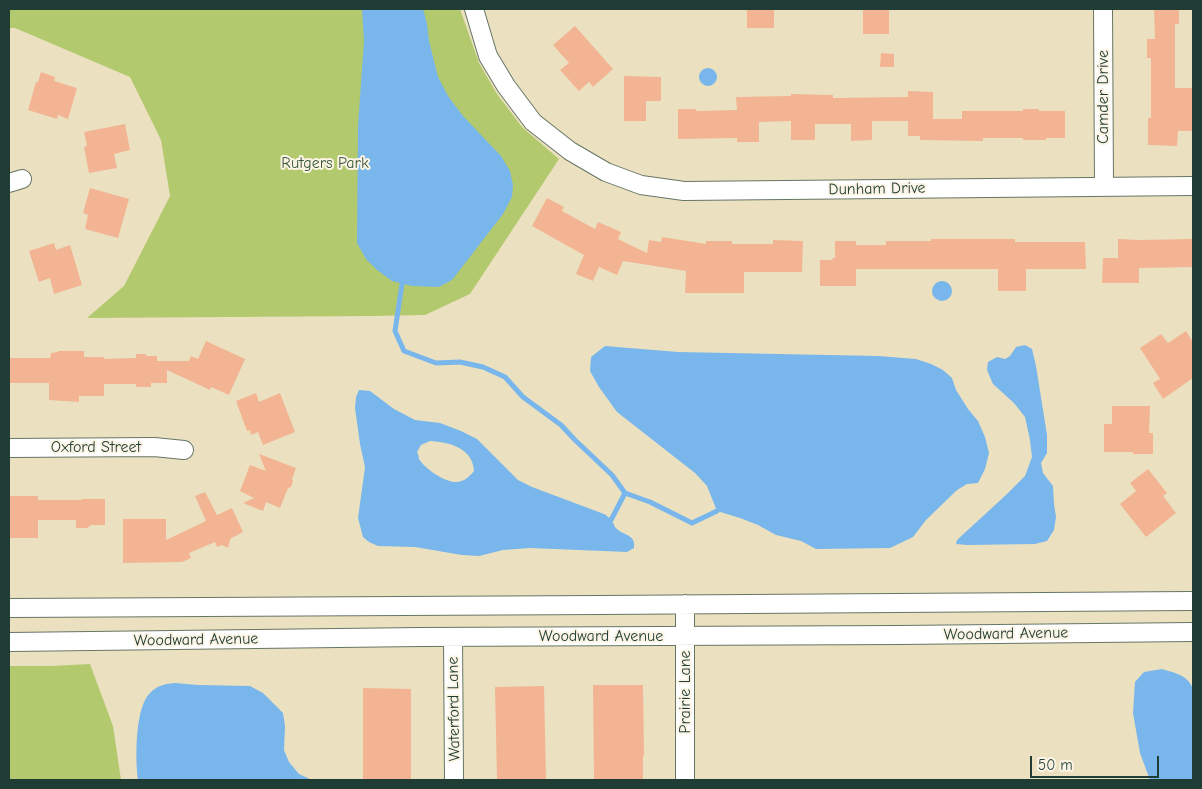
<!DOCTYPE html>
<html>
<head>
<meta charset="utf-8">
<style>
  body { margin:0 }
  #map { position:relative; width:1202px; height:789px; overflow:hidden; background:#ebe1c0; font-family:"Comic Neue",sans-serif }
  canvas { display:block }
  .frame { position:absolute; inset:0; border:10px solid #1f3d34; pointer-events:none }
  .scale { position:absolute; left:1030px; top:756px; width:129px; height:22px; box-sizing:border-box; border:2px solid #1f3d34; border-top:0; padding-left:6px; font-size:15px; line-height:18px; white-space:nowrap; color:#1f3d34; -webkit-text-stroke:4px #fcf5e5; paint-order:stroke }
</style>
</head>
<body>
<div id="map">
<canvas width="1202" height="789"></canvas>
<div class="frame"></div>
<div class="scale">50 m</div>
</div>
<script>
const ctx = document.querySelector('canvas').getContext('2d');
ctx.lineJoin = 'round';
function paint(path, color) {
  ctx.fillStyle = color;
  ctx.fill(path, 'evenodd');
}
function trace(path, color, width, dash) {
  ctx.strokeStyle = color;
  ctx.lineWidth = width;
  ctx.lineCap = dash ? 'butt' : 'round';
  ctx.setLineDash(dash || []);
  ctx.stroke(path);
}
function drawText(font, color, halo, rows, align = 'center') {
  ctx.font = font + ' "Comic Neue",sans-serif';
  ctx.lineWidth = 4;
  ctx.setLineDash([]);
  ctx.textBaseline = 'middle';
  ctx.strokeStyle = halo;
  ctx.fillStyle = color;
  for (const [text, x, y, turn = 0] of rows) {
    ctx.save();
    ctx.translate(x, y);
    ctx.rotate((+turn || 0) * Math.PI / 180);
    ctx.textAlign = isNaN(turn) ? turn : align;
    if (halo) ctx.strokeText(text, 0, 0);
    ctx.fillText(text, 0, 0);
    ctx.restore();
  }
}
paint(new Path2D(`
  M9,9h451l19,54 18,31 25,33 37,32 -89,135 -45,21 -53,1 -285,2 37,-32 46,-90 -9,-56 -31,-63 -115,-49h-6z
  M90,664l23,62 8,54h-112v-114h42z`), '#b2c96e');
paint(new Path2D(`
  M362,9h61l4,15 2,17 9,36 10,19 15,20 38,40 9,15 3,14 -1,12 -9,17 -51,66 -13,7 -27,-1 -20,-5 -15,-11 -11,-11 -9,-16 1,-117 6,-85z
  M699 77a9 9 0 1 1 18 0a9 9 0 1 1-18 0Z
  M932 291a10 10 0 1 1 20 0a10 10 0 1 1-20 0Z
  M1025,345l7,4 4,17 11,69v18l-6,10 2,10 10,13 1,18 2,13 -2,13 -7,11 -12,3 -68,1 -11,-1 1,-4 50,-46 18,-18 7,-19 -2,-17 -5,-23 -11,-14 -21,-19 -6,-14 1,-8 9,-5 8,2 5,-3 6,-9z
  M605,346l73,6 200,4 38,3 15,5 12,6 9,8 4,12 12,19 10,12 7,16 4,16 -4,16 -7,14 -11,1 -10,6 -31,30 -13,17 -23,11 -74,1 -15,-8 -25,-6 -18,-10 -18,-7 -23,-7 -10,-25 -12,-13 -78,-61 -18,-25 -9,-16 1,-14z
  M359,390l11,1 24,18 21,11 25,3 21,8 16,8 41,41 14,7 72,27c3,2 5,3 7,6 2,2 3,5 4,7 7,9 21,6 19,21l-7,4 -97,-4 -27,2 -24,6 -17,-1 -47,-8 -37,-1 -9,-4 -6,-5 -5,-19 7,-51 -5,-23 -5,-36 1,-11zM430,441c19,1 43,7 44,30 -5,6 -9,10 -17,11 -11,1 -32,-13 -38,-23 0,-1 -1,-6 -2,-7l4,-7z
  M1162,669c13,4 26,6 31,20v91h-43l-10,-27 -7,-40 2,-31 9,-10z
  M175,683l23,2 52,1 13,7 20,20 2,13 -1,24 5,12 10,12 13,6h-174c-3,-20 -3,-73 12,-87 8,-8 15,-9 25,-10z`), '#78b6eb');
trace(new Path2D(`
  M402,284l-7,47 9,20 32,12 24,-1 23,5 22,10 18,20 38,28 14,15 37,35 13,18 25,9 42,21 25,-12
  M611,520l14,-27`), '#78b6eb', 5);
paint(new Path2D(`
  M747,9h27v19h-27z
  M863,9h26v25h-26z
  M1154,9h25v15h-4v64h17v15h1v28h-15l-1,15 -29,-1v-27h3v-60h-4v-19h8z
  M575,26l38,43 -20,18 -4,-5 -10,9 -19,-21 9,-7 -16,-18z
  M881,53l13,1v13h-14z
  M41,72l14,5 -1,4 23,7 -9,31 -10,-4 -1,4 -29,-9 8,-28h2z
  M624,76l37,1v24h-15v20h-22z
  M908,91l25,1v27h29v-8h61v-2h16v2h26v27h-19v2h-23v-2h-40v3l-63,-1v-4h-12v-15h-36v19l-21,1v-17h-36v16h-24v-19l-32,1v20h-22v-4l-59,1v-30h18v2l41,-1 -1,-13 55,-1v-2l42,1v3l75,-1z
  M125,124l5,26 -16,4 3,14 -28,5 -5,-26 3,-1 -3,-14z
  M90,188l39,11 -11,39 -33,-9 3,-14 -5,-2z
  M547,198l17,9 -2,4 33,18 3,-7 23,10 -3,7 29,14 2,-13 12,2 1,-5 44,7v-3h26v3h41v-4l30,1 -1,31h-58v21h-59l1,-22 -63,-10 -6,14 -18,-8 -6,14 -17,-7 8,-19 -52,-29z
  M931,239h84v3h70l1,27h-60v22h-28v-22h-142v17h-36v-26h13l-1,-2h3v-17h21v4h30v-4h45z
  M1118,239l21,1 54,-1v28l-54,1v15h-37l1,-25h15z
  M54,243l2,7 14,-5 12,40 -28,9 -4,-16 -11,4 -10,-31z
  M1186,331l7,11v36l-30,21 -10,-16 7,-4 -20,-31 21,-14 7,9z
  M206,341l39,18 -16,36 -18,-8 -1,3 -43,-20v13h-16v4h-15v-3h-32v12h-25v6l-30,-2v-17h-40v-25h41l1,-5 7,-1v-1h26v6h20v2l32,-1v-4h9l2,2h10v5h32l2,-5 7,3z
  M256,393l3,9 21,-9 15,39 -32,13 -5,-13 -7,3 -1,-5 -3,1 -11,-30z
  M1112,406h38l-1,27h4v21h-20v-2h-29v-28h8z
  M259,454l37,14 -4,11 1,2 -2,6 -3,1 -8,20 -14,-6 -3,9 -20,-8 11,-5 -14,-7 10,-26 16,6z
  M1148,469l19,24 -4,3 13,17 -30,24 -26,-33 16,-13 -6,-8z
  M205,492l12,23 15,-7 11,24 -13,7 -2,9 -6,-3 -5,2 -2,-5 -26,11 2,5 -9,4 -59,1v-44h43v21l40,-19 -11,-25z
  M9,496h29v4h44v-1h23v26h-14l-4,3h-11v-8h-38v18h-29z
  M593,685h50l1,71h-1v24h-49z
  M544,686l2,94h-49l-2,-93z
  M363,688l48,1v91h-48z`), '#f2b493');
const minor = new Path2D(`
  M474,9l14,47 18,30 27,36 37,29 36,21 35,13 43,6 509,-5
  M1103,9l1,177
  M9,183l13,-4
  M9,448l145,-1 30,3
  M9,608c395,-3 789,-3 1184,-7
  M453,637l1,143
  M9,642l412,-5 478,-2 294,-3
  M685,780v-176`);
trace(minor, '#667665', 20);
trace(minor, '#fff', 18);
drawText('16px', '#1f3d34', '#fcf5e5', [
  ["Camder Drive",1103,97,-90],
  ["Dunham Drive",877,189,-1],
  ["Oxford Street",96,447],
  ["Woodward Avenue",1006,634,-1],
  ["Woodward Avenue",601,636],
  ["Woodward Avenue",196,640,-1],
  ["Prairie Lane",685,692,-90],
  ["Waterford Lane",454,709,-91]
]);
drawText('16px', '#3c5940', '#fcf5e5', [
  ["Rutgers Park",325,163]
]);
</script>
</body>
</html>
